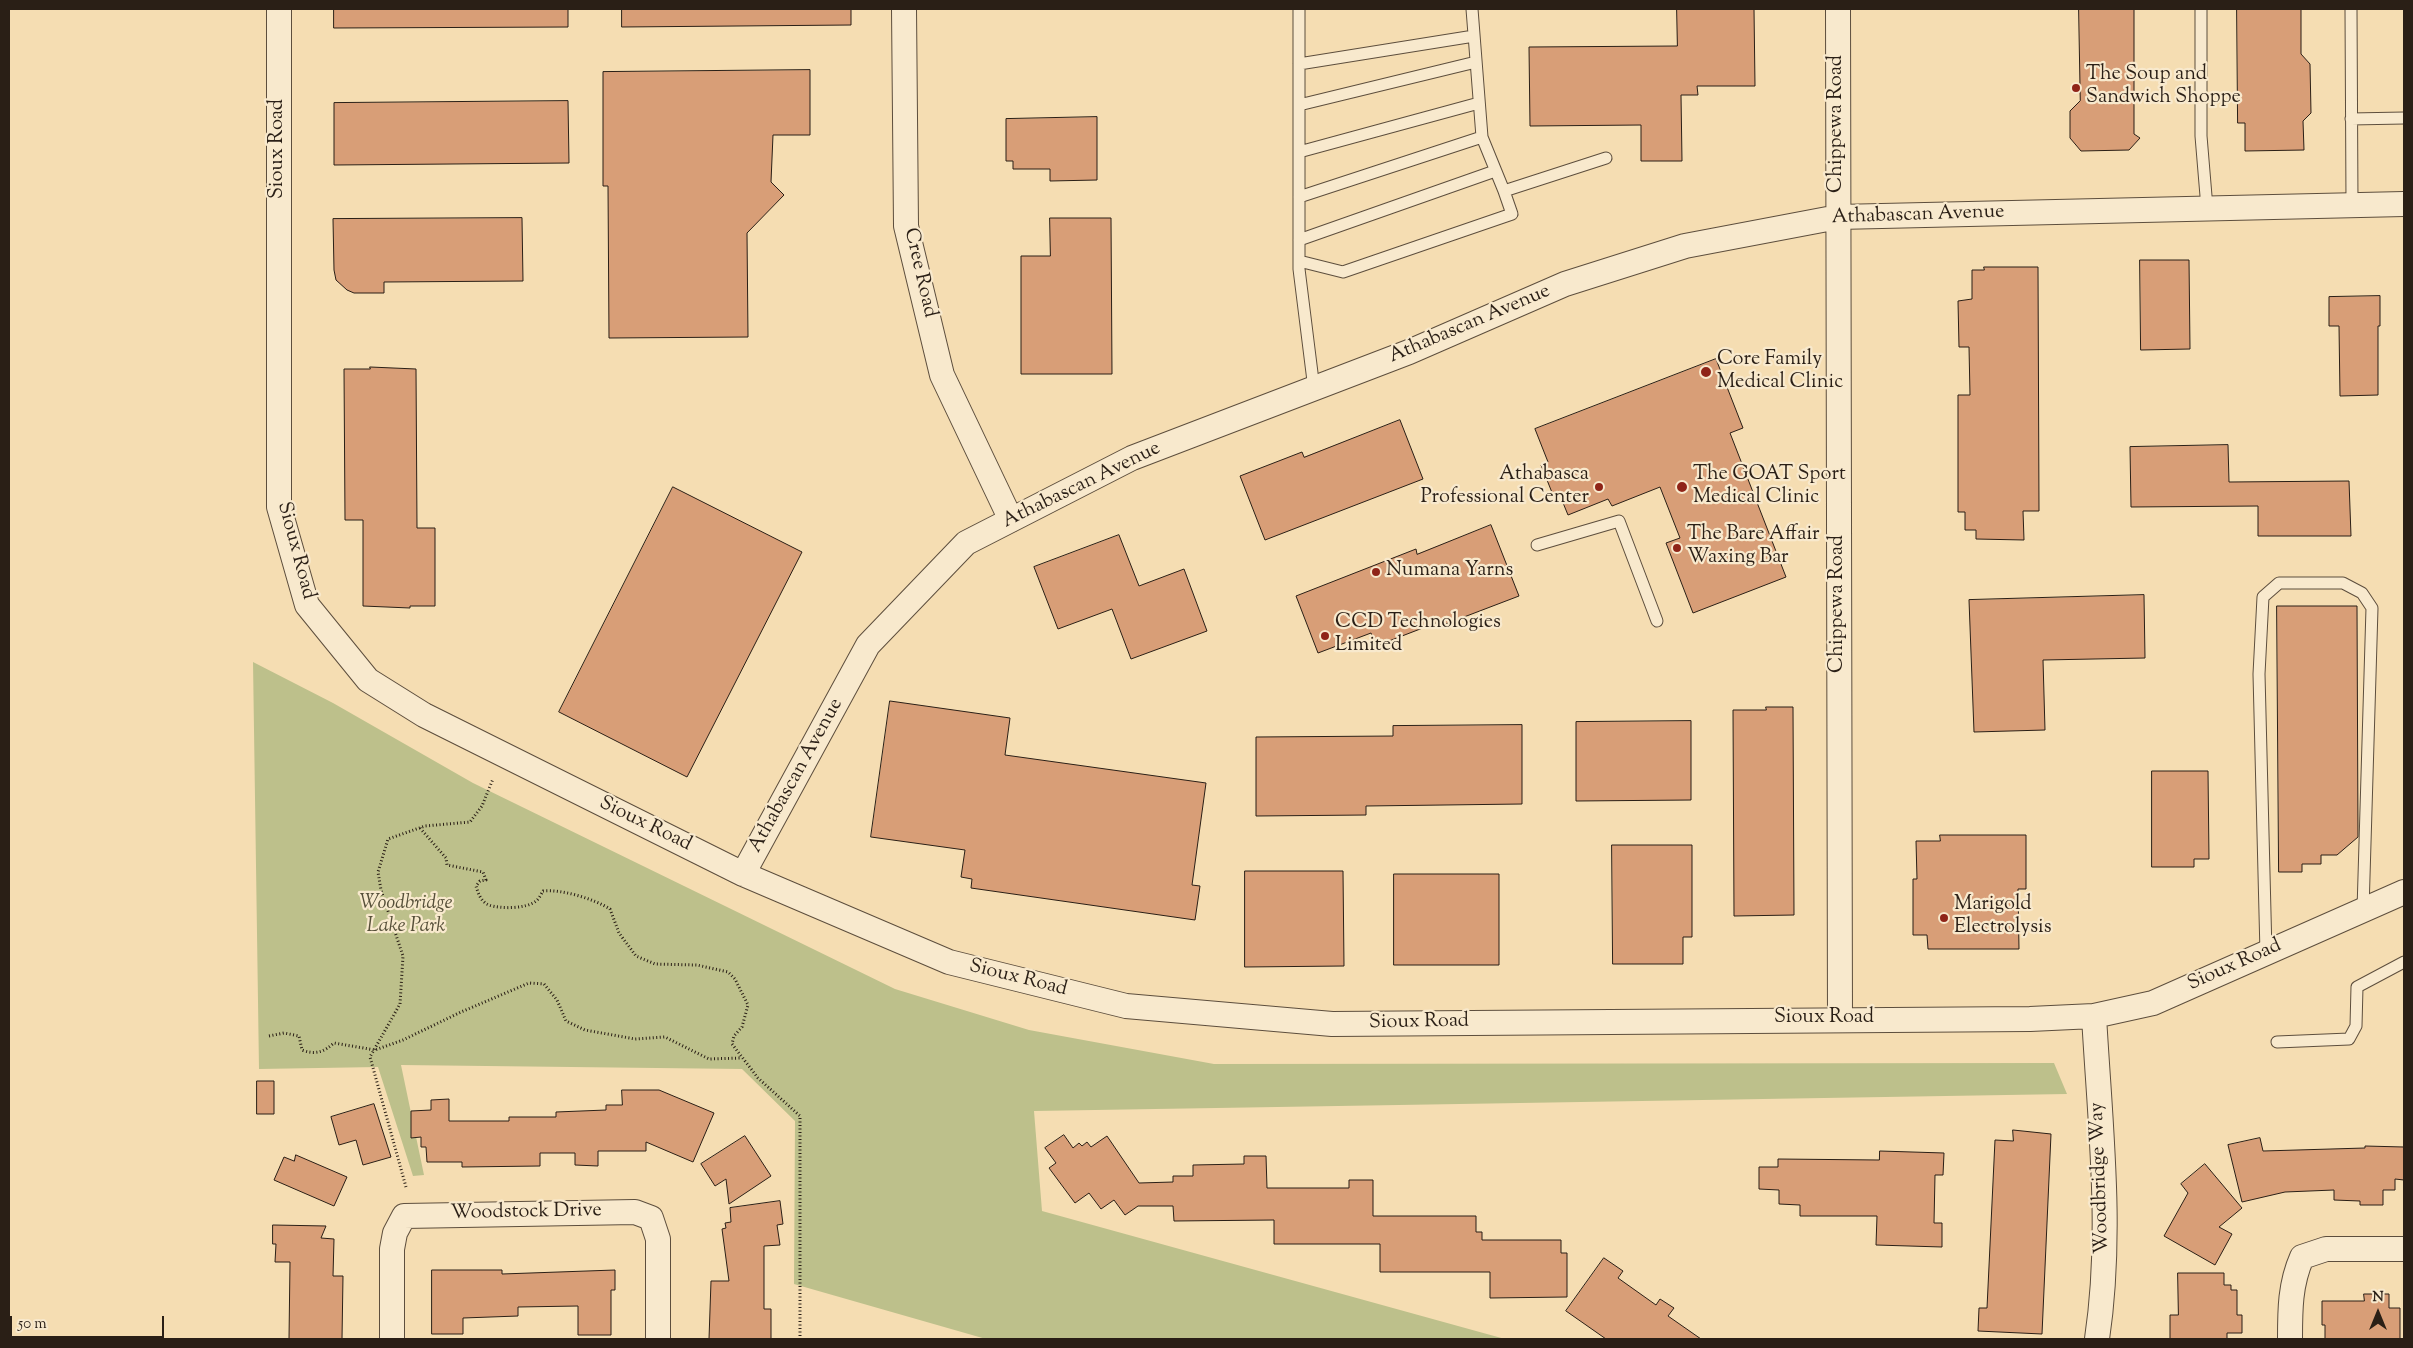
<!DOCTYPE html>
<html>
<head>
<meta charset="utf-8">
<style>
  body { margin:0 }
  #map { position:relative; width:2413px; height:1348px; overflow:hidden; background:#f5ddb2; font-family:"Sorts Mill Goudy",serif }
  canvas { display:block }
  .frame { position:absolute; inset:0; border:10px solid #2a1f16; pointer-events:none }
  .north { position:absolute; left:2353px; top:1288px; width:50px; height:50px; -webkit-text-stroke:4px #f8e9cd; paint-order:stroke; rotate:0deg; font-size:14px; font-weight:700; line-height:20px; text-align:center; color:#2a1f16 }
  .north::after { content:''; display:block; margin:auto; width:18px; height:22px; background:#2a1f16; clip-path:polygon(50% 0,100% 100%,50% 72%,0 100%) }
  .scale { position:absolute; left:10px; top:1316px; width:154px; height:22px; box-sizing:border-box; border:2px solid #2a1f16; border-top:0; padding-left:6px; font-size:15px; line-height:18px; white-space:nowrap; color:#2a1f16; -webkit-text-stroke:4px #f8e9cd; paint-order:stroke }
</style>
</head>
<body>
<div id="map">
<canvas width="2413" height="1348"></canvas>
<div class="frame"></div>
<div class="north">N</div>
<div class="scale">50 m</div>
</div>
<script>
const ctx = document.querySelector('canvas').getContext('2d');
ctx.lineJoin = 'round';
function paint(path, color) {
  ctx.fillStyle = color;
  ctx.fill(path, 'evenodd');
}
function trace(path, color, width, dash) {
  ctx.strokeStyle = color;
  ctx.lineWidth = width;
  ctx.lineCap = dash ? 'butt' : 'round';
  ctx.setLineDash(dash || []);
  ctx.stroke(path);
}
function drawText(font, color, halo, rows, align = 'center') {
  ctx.font = font + ' "Sorts Mill Goudy",serif';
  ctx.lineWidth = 4.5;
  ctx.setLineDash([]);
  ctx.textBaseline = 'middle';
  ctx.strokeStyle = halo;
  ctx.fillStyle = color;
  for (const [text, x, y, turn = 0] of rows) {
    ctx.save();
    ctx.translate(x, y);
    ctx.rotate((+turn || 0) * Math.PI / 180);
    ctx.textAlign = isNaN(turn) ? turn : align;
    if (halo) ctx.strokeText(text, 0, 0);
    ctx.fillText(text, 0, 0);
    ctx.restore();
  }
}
paint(new Path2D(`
  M253,662l80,41 140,80 422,206 134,41 185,34 840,-1 13,31 -1033,17 8,100 463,128h-519l-192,-55 1,-163 -53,-52 -341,-4 23,110 -11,1 -35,-109 -119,2z`), '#bdc08b');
const building = new Path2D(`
  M334,9h234v18l-234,1z
  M622,9h229v16l-229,2z
  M1677,9h77l1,77h-58l1,9h-17l1,66h-41v-36l-111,1 -1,-79 148,-1z
  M2079,9h55v125l6,4 -11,12 -48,1 -11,-13v-27l10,-10z
  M2237,9h64v45l9,10 1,49 -8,8 1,29 -59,1v-28h-7z
  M810,70v65h-37l-2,47 13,13 -37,38 1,104 -139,1 -1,-152h-5v-114z
  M568,101l1,62 -235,2v-62z
  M1097,117v63l-47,1v-12h-37v-8h-7v-42z
  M522,218l1,63 -139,1v11h-30l-7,-3 -11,-10 -2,-10 -1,-51z
  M1050,218h61l1,156h-91v-118h29z
  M2140,260h49l1,89 -49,1z
  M1984,267h54l1,244h-16l1,29 -48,-1v-9h-11v-18h-7v-117h12l-1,-48h-10l-1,-46 14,-2v-29h12z
  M2380,296v30h-2v69l-38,1 -1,-70h-10v-29z
  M1716,359l27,69 -13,5 56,144 -93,36 -27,-70 14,-5 -20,-51 -48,19 -4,-7 -40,16 -9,-22 -6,2 -12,-30 7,-3 -13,-33z
  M370,367l46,2 1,159h18v78h-25v2l-47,-2v-86h-18l-1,-151h26z
  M1400,420l23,59 -158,61 -25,-64 62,-24 2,5z
  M2228,445l1,37 120,-1 2,55h-93v-30l-127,1 -1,-60z
  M673,487l129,65 -115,225 -128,-65z
  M1491,525l28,71 -76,29 -2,-4 -65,25 -5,-13 -53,20 -22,-57 120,-47 1,5z
  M1119,535l20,51 45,-17 23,62 -76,28 -19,-50 -54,20 -24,-62z
  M2144,595l1,63 -102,2 2,70 -71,2 -5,-132z
  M2277,606h80l1,231 -21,18h-16v9h-19v8h-23z
  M890,701l120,17 -5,37 201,28 -14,102 8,1 -5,34 -224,-32 1,-9 -11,-2 4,-27 -94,-13z
  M1766,707h27l1,208 -60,1 -1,-206h33z
  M1691,721v79l-115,1v-79z
  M1522,725v79l-156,2v9l-110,1v-79l137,-1v-10z
  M2152,771h56l1,88h-15v8h-42z
  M1940,835h86v54h-8l1,60h-91l-1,-14h-14v-56h4l-1,-38h24z
  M1612,845h80v92h-9v27h-70z
  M1245,871h98l1,95 -99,1z
  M1394,874h105v91h-105z
  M257,1081h17v33h-17z
  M622,1090h37l55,23 -21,49 -47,-20v9h-48v15l-23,-1v-12h-35v13l-78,1v-5h-35l-1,-15h-5v-10l-10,1v-27l20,-1v-10l18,-1v22h60v-4h47v-5l50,-2v-5h16z
  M374,1104l17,53 -28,8 -7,-25 -17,5 -8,-28z
  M2013,1130l38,4 -9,200 -64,-3 1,-23h8l8,-168 18,1z
  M1064,1135l9,13 6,-5 3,3 5,-4 4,5 16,-11 32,47 34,-1v-6h20v-11l51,-1v-8h22l1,32h82v-8h24v36h103v16h6v8h79v13h6v44l-77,1v-26h-110v-28h-106v-24l-100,1 -1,-15h-35l-13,9 -11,-15 -13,9 -12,-16 -14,10 -26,-35 7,-5 -11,-15z
  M745,1136l26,40 -42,28 -3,-25 -11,7 -14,-22z
  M2260,1138l3,13 102,-3v-2l39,1v33l-9,-1v11h-12v15h-23v-4l-26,-1v-10l-49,2 -43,10 -14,-57z
  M1880,1151l64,2 -1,22h-8l-1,48h8v24l-66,-2 1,-29h-77v-11l-21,-1v-14l-20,-1v-22h19v-8l101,1z
  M296,1155l51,22 -13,29 -60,-26 10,-23 10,4z
  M2205,1164l37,44 -23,19 13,7 -17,31 -51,-29 24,-43 -7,-9z
  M780,1201l3,23 -6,1 3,20 -16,1v63h7v30h-62l2,-58h18l-7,-52 4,-1 -1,-5 6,-1 -1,-14z
  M273,1225l53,1 -5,12 13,1 -1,37h10l-1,63h-53l1,-77h-15l1,-18h-3z
  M1604,1258l19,13 -5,7 38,27 4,-6 14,9 -6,8 33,23h-95l-40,-28z
  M432,1270h70v4l113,-4v20h-4v45h-33v-29l-60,1v9l-55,2v16h-31z
  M2178,1273h46v12h7v5h6v25h5v18h-15v6h-57v-24h8z
  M2364,1294h25v14h11v31h-75v-14h-3v-24h42z`);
paint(building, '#d89e77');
trace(building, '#2a1f16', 1);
const lane = new Path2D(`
  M1299,9v260l15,120
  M1472,9l10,128 22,54
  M2201,9v127l6,72
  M2351,9l1,195
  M1299,64l175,-28
  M1299,105l177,-43
  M2351,119l53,-1
  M1299,152l180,-49
  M1299,197l183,-60
  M1299,240l196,-69
  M1299,261l44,11 169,-58 -8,-23 102,-33
  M1537,545l82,-24 38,100
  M2266,953l-7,-279 4,-77 16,-14h64l19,10 10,15 -9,302
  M2277,1042l72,-3 7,-13 1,-39 47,-25`);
const street = new Path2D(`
  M279,9v498l28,98 61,75 56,35 319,159 206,88 177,44 206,18 698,-5 64,-3 59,-13 251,-111
  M904,9l2,217 36,149 69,145
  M1838,9l2,1010
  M743,874l125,-229 98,-102 166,-85 277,-106 156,-68 120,-38 153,-29 566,-13
  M2094,1016c6,108 19,216 3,323
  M392,1339v-90l3,-16 9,-17 231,-4 16,6 7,21v100
  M2290,1339c0,-29 0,-55 12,-82l24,-8h78`);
trace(lane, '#5d4e3d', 13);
trace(street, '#5d4e3d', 26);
trace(new Path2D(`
  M420,828l26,30 1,7 36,7 3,8 -6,1 -4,5c2,7 5,16 13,19 11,4 37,4 47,-4 3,-2 5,-7 7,-10 19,-2 51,8 67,18l9,24 17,23 19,8 42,1 31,7 7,7 13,26 -6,22 -8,9 -2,8 26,34 42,38v223
  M269,1036l15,-3 15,3 3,14c13,5 22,2 32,-7l41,7 28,-10 58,-28 68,-29 15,1 13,16 9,21 19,9 50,9 30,-2 44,22 32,-1
  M406,1187l-36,-130 30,-53 3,-48 -22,-66 -3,-18 10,-33 37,-13 45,-4 12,-16 11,-27`), '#2a1f16', 3, [1, 2.5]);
trace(lane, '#f8e9cd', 11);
trace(street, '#f8e9cd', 24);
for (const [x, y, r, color] of [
  [2076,88,5,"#8f2418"],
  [1706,372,6,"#8f2418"],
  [1599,487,5,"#8f2418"],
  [1682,487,6,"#8f2418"],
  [1677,548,5,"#8f2418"],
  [1376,572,5,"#8f2418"],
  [1325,636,5,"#8f2418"],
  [1944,918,5,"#8f2418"]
]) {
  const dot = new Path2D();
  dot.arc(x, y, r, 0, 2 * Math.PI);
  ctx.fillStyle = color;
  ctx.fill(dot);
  trace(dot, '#f8e9cd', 2);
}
drawText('20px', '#2a1f16', '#f8e9cd', [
  ["The Soup and",2086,76],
  ["Sandwich Shoppe",2086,99],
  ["Core Family",1717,361],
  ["Medical Clinic",1717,384],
  ["Athabasca",1589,476,"right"],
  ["Professional Center",1589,499,"right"],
  ["The GOAT Sport",1693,476],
  ["Medical Clinic",1693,499],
  ["The Bare Affair",1687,536],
  ["Waxing Bar",1687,559],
  ["Numana Yarns",1386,572],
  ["CCD Technologies",1335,624],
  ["Limited",1335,647],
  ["Marigold",1954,906],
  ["Electrolysis",1954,929]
], 'left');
drawText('20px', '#2a1f16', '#f8e9cd', [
  ["Chippewa Road",1838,124,-90],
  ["Sioux Road",279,149,-90],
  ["Athabascan Avenue",1918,216,-2],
  ["Cree Road",919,273,77],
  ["Athabascan Avenue",1470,325,-23],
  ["Athabascan Avenue",1082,486,-26],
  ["Sioux Road",295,551,75],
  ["Chippewa Road",1839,604,-90],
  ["Athabascan Avenue",797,776,-61],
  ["Sioux Road",645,825,26],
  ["Sioux Road",2235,966,-24],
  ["Sioux Road",1018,979,14],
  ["Sioux Road",1824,1019],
  ["Sioux Road",1419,1023,-1],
  ["Woodbridge Way",2101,1178,-92],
  ["Woodstock Drive",526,1213,-1]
]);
drawText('italic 20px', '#564f39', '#f8e9cd', [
  ["Woodbridge",406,905],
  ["Lake Park",406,928]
]);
</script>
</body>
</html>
